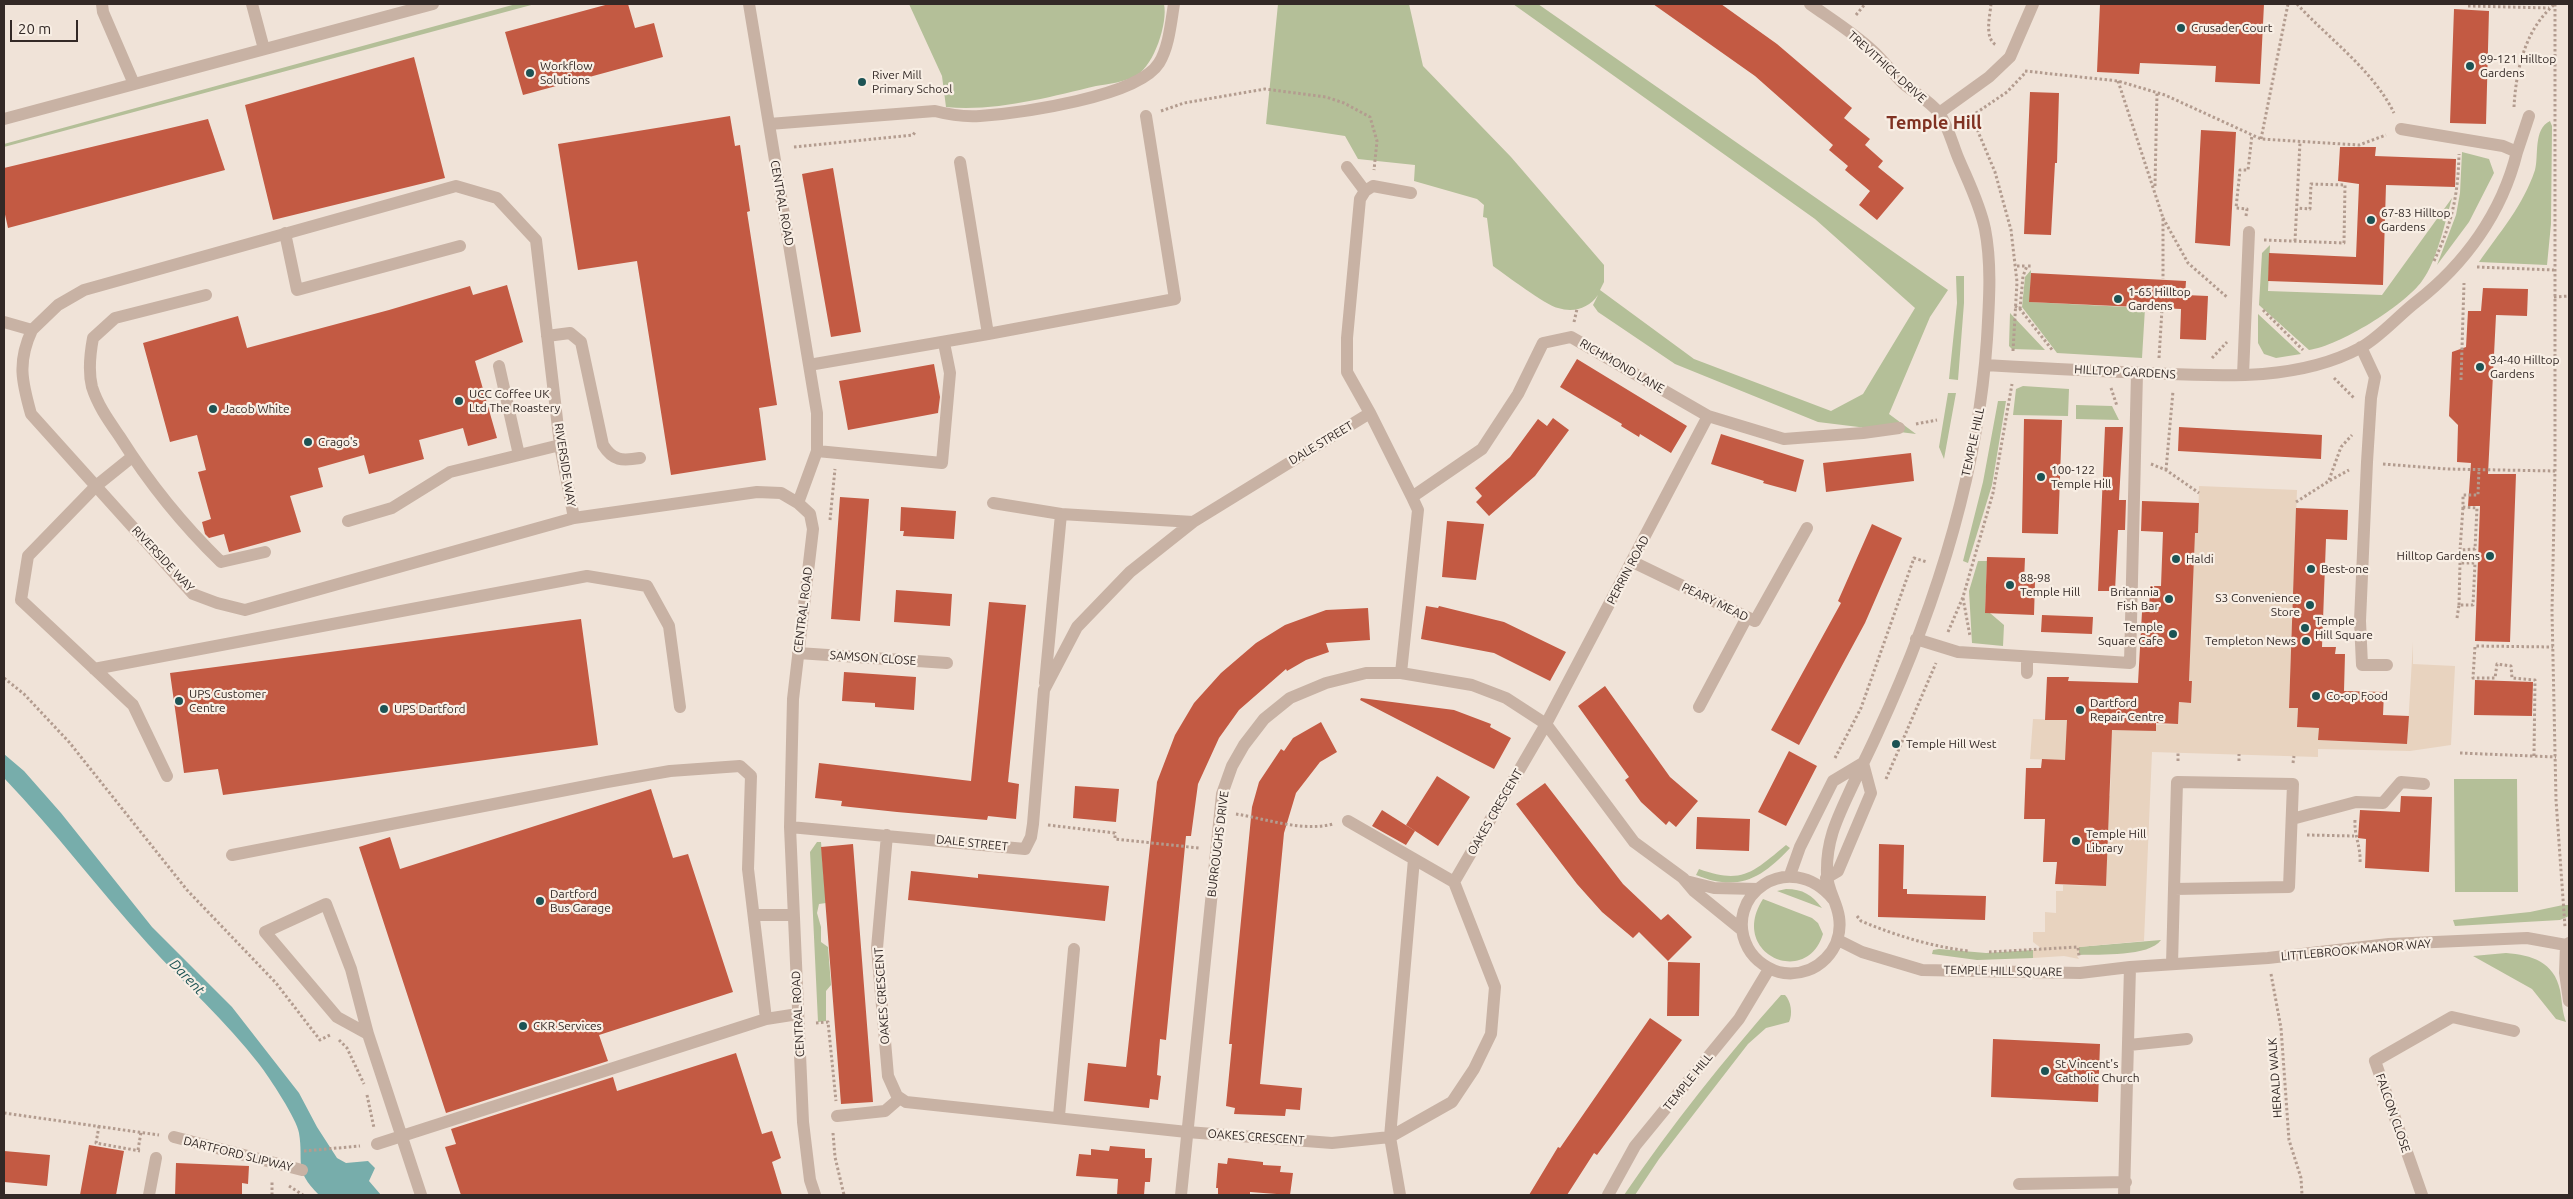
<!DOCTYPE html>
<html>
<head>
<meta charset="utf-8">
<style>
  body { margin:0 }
  #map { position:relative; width:2573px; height:1199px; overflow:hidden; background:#f0e3d8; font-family:Ubuntu,sans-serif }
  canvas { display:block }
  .frame { position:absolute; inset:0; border:5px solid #332926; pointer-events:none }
  .scale { position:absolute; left:10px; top:20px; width:68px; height:22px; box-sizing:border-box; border:2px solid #332926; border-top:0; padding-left:6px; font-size:15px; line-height:18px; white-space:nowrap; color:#332926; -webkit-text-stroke:4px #f8eee4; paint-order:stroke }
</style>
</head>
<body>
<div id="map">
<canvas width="2573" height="1199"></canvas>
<div class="frame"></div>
<div class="scale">20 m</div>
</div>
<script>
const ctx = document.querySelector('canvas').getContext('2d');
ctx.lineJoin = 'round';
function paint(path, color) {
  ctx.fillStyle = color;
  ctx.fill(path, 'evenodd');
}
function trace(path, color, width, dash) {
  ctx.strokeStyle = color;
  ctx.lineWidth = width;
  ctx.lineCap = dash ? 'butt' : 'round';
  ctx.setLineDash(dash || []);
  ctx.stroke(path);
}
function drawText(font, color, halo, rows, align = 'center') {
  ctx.font = font + ' Ubuntu,sans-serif';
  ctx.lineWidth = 4.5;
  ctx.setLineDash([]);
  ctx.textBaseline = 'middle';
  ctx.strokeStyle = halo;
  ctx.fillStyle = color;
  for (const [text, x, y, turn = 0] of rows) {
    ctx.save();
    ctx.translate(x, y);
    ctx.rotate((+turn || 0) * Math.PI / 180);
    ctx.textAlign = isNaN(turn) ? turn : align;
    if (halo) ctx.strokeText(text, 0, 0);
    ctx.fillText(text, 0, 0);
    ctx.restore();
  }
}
paint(new Path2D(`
  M516,4h19l-531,143v-3z
  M909,4h255c4,19 -10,61 -27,71 -11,7 -29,9 -41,11 -46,11 -102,26 -150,21l-4,-31z
  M1278,4h131l14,62 88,91 93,108v17l-4,8 94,69 137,52 32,-17 52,-86 -100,-89 -302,-215h25l410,286 -18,27 -41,97 27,20 -98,-12 -143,-58 -77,-52 -5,-7 5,-10c-9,13 -24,18 -40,13 -13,-3 -52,-33 -65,-42l-6,-48 -4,-1 1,-12 -7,-6 -63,-18 1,-16 -57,-6 -13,-23 -79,-12z
  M2550,121l2,5 -1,98 -4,41 -68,-3c21,-30 44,-56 56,-92 4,-14 -2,-41 15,-49z
  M2462,152l27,7 5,14 -25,49 -32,43 19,-50 4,-22z
  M2452,198c-7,24 -15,63 -30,83 -18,25 -83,65 -113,69l-50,-45 3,-52 8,-8 -2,46 114,4z
  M2031,270l-1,32 115,6 -3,50 -85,-5 -35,-46 3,-30z
  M1956,276h8v27l-6,77 -9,-1 8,-76z
  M2010,313l35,37 -33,-1 -3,-3z
  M2258,314l43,40 -25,4 -12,-4 -6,-11z
  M2023,386l46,3 -1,27 -55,-1 3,-26z
  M1948,393h8l-12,66 -5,-12z
  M1998,401h8l-14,84 -24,78 -5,-2 20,-79z
  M2076,405l36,1 7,14 -43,-1z
  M1978,561h9l-2,52h5l14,12 -1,21 -31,-3 -3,-52z
  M2454,779h63l1,113h-63z
  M817,842h4l5,61 -7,1 -2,9 4,14v15l7,5 3,38 -5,6v30l-8,1 -8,-170z
  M1786,845l4,3c-29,31 -52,44 -94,27l3,-6c44,16 54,3 87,-24z
  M1786,889c17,0 26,6 36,19l-45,-17z
  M1763,899l49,19 6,5 5,11c-17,55 -95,19 -60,-35z
  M2563,905h6v11l-9,4 -105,6 -2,-6 77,-8z
  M2161,940c-12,17 -61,14 -82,15l-1,-8z
  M1939,949l47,4 47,-3v8l-56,2 -45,-6 1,-4z
  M2506,953c26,2 48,9 54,37 2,11 2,21 6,32l-10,-3 -24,-30 -59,-33z
  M1781,995h4c6,6 8,19 4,27l-23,6 -18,16 -89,115 -24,36h-11c47,-69 101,-137 157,-200z`), '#b4bf98');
paint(new Path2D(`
  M2199,486l98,4 -8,218h9l-1,19 22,1v12l88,4 6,-102v22l42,2 -4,79 -41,6 -92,-2v8l-166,-5 -8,189 -65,6v8l-2,1 2,3 -15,-3 -31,2v-8l9,-1 -9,-7v-10h12v-20l11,1v-22h7v-6l43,1 1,-90h3l1,-34 -81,-3 3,-40 34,1v8l111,-4 1,-22 12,1 -6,-22 -4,-149 17,1z`), '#e8d3bf');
paint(new Path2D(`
  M4,754l20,17 37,42 91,114 80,80 67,86 18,34 20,31 9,5 22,-2 7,7 -6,13 12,14h-62c-26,-26 -15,-32 -20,-62 -2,-14 -30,-56 -40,-69 -33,-43 -74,-79 -111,-120 -49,-54 -93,-113 -144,-166z`), '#77adab');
paint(new Path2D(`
  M609,4h19l7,24 19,-5 9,34 -140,38 -18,-63z
  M1653,4h68l56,40 75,64 -8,10 26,21 -5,6 18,16 -5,6 26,21 -27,32 -18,-15 11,-14 -25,-21 3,-4 -19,-16 4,-5 -78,-69z
  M2100,4h164l-4,80 -45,-2 1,-16 -76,-3 -1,11 -42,-2z
  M2454,9l35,2 -3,113 -36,-1z
  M414,57l31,121 -172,42 -28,-115z
  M2030,92l29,1 -2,70h-2l-4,72 -27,-1z
  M730,116l5,30 5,-1 10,66 -3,1 30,193 -18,3 7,52 -95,15 -34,-214 -59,9 -20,-126z
  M208,119l17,51 -217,58 -4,-18v-42z
  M2201,130l35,2 -6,114 -35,-3z
  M2340,147h36l-1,9 81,3 -1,28 -69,-2 -3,100 -115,-4 1,-28 87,4 3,-73 -21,-3z
  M833,168l28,164 -30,5 -29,-163z
  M2031,273l155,8 -1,14 23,1 -2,44 -26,-1 1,-30 -152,-7z
  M507,285l16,57 -48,19 22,77 -29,8 -5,-18 -44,12 5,19 -55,15 -5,-19 -46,13 5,19 -33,9 11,36 -72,20 -5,-18 -15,4 -4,-4 -3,-12 9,-3 -13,-47 8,-2 -9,-35 -27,7 -27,-99 95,-27 9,32 142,-38 81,-24 3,9z
  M2483,288l45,1 -1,27 -31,-1 -8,159h28l-6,168 -35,-1 5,-135h-12l3,-43 -14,-1 1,-37 -9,-9 3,-64 14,-5 2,-36h13z
  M1577,359l110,67 -16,27 -31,-19 -1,3 -18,-11 1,-2 -62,-37z
  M934,364l6,33 -2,16 -90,17 -9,-49z
  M1553,418l16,12 -34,46 -46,40 -13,-14 6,-6 -7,-8 35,-31 28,-38 9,7z
  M2024,419l38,1 -4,114 -36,-1z
  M2105,427h18l-4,73h7l-1,30h-7l-3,61h-17z
  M2179,427l143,8 -1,24 -143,-8z
  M1721,434l83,26 -8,32 -33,-9 1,-2 -53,-17z
  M1911,453l3,28 -88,11 -3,-29z
  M840,497l29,2 -9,122 -29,-2z
  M2142,501l57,2 -1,30h-3l-6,148h3l-1,22 -12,-1 -1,22 -22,-1v8l-44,-1 -6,156 -51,-2 2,-22h-14l2,-43h-21l2,-51h15l1,-9 23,1 2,-40h-22l2,-43h22l-1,4 70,2 4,-71h7l1,-26h11l2,-54 -22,-1z
  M901,507l55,4 -2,28 -51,-3 1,-5h-4z
  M2296,508l52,2 -1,30 -21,-1 -4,108h14l-1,7h10l-1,37 40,1 -1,23 26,1 -2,28 -89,-4 1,-12 -22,-1 1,-19h-9z
  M1447,521l37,3 -8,56 -34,-3z
  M1872,524l30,14 -37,85 -66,122 -28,-15 70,-127 -3,-2z
  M1987,557l38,1 -1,23 11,1 -1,33 -49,-2z
  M896,590l56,4 -2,32 -56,-4z
  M989,602l37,3 -18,177 11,2 -3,35 -28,-3 -1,4 -90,-8 -56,-6 1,-5 -27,-3 4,-35 152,18z
  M1426,606l12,2 1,-2 65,16 62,30 -16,29 -56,-28 -73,-14z
  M1368,608l2,32 -44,3 3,9 -23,8 -19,11 -1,-2 -47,41 -20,28 -21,46 -7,52h-5l-20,204 -6,-1 -3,36 4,1 -3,24 -8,-1 -1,9 -65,-7 4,-38 38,4 31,-285 18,-47 19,-32 27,-30 35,-30 29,-18 41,-15z
  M2042,615l51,2 -1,17 -51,-2z
  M581,619l17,126 -375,50 -5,-26 -34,4 -14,-100z
  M844,672l72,5 -2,33 -39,-3v-4l-33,-2z
  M2475,680l58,2 -1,34 -58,-1z
  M1605,686l65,91 28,24 -22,26 -7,-6 -3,4 -25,-23 -16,-22 4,-3 -51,-71z
  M1361,698l93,12 37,14 -1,3 21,11 -17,31 -134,-69z
  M1321,722l16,30 -17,10 -24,31 -12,40 -24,251 42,4 -2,22 -14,-1 -1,7 -51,-2 1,-6 -9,-2 6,-62h-3l23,-237 7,-25 22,-33 3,2 9,-13z
  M1789,751l28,15 -31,60 -28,-14z
  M1437,776l33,21 -32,49 -32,-21z
  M1545,783l78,101 38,36 7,-6 24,23 -24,24 -29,-29 -6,6 -31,-26 -25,-28 -61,-80z
  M1075,786l44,3 -3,33 -43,-4z
  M651,789l22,69 15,-4 45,138 -134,43 9,26 -162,52 -87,-266 31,-10 10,32z
  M2401,796l31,1 -3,75 -64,-4 1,-29 -8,-1 2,-28 40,2z
  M1382,810l33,21 -9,14 -34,-19z
  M1697,817l53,2 -1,32 -53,-2z
  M853,844l20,258 -32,2 -20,-257z
  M1879,844l25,1 -1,44h4v5l79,2 -1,24 -107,-3z
  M911,871l67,7v-4l131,12 -4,35 -197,-21z
  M1668,962l32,1 -1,53h-32z
  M1650,1018l32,22 -85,115 -3,-2 -27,42h-38l29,-48 2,1z
  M1993,1039l107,5 -2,58 -107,-5z
  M736,1053l26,81 10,-3 9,27 -9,4 10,33h-321l-16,-48 11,-3 -5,-15 162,-52 4,14z
  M89,1145l35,6 -8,44h-36z
  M1110,1146l35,3v9h7l-2,24h-5l-1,13h-27l1,-16 -42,-3 3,-22 12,1v-6l18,2z
  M4,1151l46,4 -3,31 -43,-4z
  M1228,1158l35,4v3l18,1 -1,6 13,1 -3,22 -40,-3v3h-32v-7h-2l2,-25 9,1z
  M176,1163l73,3 -1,18 -6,-1v12h-67z`), '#c35a43');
trace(new Path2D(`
  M1991,4c-1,12 -7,34 5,41
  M2297,4c32,35 76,66 97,109
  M2555,4v467l-3,140 4,189 9,127
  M2468,6l81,2
  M1856,15l9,-11
  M2025,71l93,10 47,14 96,44 98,6 27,-10
  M2118,81l45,137v61
  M2514,107c2,-37 11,-78 41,-103
  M1161,111l23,-8 81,-14 61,8 18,6 26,14 7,24 -3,29
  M2261,139l27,-135
  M794,147l119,-12 3,-4
  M2155,186l2,-93
  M2246,216l1,-7 -11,-1 4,-38h8l4,-35
  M2163,218l25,45 40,35
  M2264,240l80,3 1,-58 -34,-1 -1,25 -13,-1
  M2295,241l5,-99
  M2434,261c18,-38 24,-65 25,-107
  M2017,266h10
  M2477,267l77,3
  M2554,297l15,-1
  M2015,306l5,3 33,42
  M2020,309l3,-33 4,-10h5
  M2263,310l40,40
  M1574,322l3,-13
  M2013,351l4,-69 -6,-52 -16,-58 -21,-50 2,-9 31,-21 19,-20
  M2159,358l3,-49
  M2212,358l15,-16
  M2334,378l20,20
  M2461,380l3,-97
  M2111,388l6,18
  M1916,424l21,-4
  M2151,464l15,6 33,23
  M2383,464l64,5 108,2
  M2166,470l7,-79
  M2329,480l12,-33 11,-12
  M2296,502l33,-21 20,-11
  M830,520l5,-51
  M2460,550l3,-43
  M1963,598l7,38
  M2459,605l1,-42
  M2457,618l2,-13h14l2,-42h-15v-13l15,-1 2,-41 -14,-1v-12h15l1,-27
  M1948,632l15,-35 30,-104 19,-109
  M4,678l20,16 45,48 118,148 89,93 44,57 12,-6
  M2460,753l96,4
  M2534,756l1,-76 -23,-2 -1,-12 -14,-2 -2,14h-22l2,-32 78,1
  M1835,758l26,-50 53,-150 13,4
  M2178,761v-8
  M2239,761v-7
  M2293,763l1,-7
  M1886,779l50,-116
  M1236,814c31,5 66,18 97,10
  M2355,820c-1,16 6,26 5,43
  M1048,825l67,8v6l84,9
  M2307,835l47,1
  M1857,916l4,5c36,15 69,25 107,30
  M1989,952l89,-5 1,9
  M2271,974l10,54 8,112 12,38 1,17
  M816,1023l12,-1 8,79
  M339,1040l8,8 17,36
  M367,1095l7,33
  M4,1113l155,22
  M99,1126l-3,17 44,8
  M833,1133l2,24 9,38
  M138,1150l3,-18
  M304,1151l56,-5
  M289,1186l14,9
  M272,1195v-15`), '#b39c8f', 3, [2.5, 2.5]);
trace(new Path2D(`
  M102,4l1,8 31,72
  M252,4l12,45
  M749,4l68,409v38l-19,52 12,11 3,15 -20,170 -3,128 13,295 7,58 5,15
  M1810,4c21,15 44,29 63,47 11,10 20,23 31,33 11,9 27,18 35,29 10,14 14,34 21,49 9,21 20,43 25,67 7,36 4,74 2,110 -9,136 -53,272 -110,395 -9,20 -19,39 -28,59 -13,28 -23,49 -22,81 0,15 10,28 12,43 5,32 -22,60 -55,56 -14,-2 -29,-12 -36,-25 -27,-52 41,-101 85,-49
  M1939,113l50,-36 21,-20 23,-53
  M4,119l429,-115
  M769,124l166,-13c15,4 30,6 45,5 40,-3 158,-19 179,-53 10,-16 12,-41 15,-59
  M2517,152l12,-36
  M960,162l28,172 187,-35 -29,-183
  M1347,167l18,24
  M285,233l12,57 163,-44
  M206,295l-91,23 -22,20c-3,16 -5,33 -1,49 6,19 17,34 28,50 29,46 62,87 101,125l44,-10
  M4,322l28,8 26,-25 26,-15 372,-104 41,12 39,42 24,205 14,73
  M32,330c-15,32 -10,52 -1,84l162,180 24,9 28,7 329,-92 183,-26 24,1 17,10
  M547,336l23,-3 11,9 22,103c10,16 19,16 37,13
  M2361,347l14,30 -4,21 -4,64 -7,159 2,44h25
  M809,365l179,-31
  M1985,365c54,3 109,6 163,8 69,3 149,9 212,-25 19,-10 38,-32 56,-46 49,-38 86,-89 101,-150l-14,-6 -102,-17
  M499,366l20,89
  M2243,375l6,-143
  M1370,413l-23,-41v-34l13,-139 5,-8 8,-5 38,7
  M817,451l125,12 8,-90 -6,-30
  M132,457l-36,29 -68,70 -7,44 112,105 34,71
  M993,503l68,11
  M348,521l44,-13 58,-36 110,-27
  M1633,562l122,59 52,-93
  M1916,639l42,13 172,11 7,-290
  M798,653l149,10
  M2027,658v15
  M94,669l493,-93 60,10 22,40 11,81
  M1401,673l17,-163 -6,-13 70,-48 36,-55 25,-51 28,-6 137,79 76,23 79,-6 36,-5
  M1045,683l16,-169 132,8
  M1699,707l48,-90
  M2292,819l64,-17 27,1 18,-21 23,2
  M1348,821l106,61
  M790,827l235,22 6,-12 2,-13 11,-134 33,-63 53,-55 63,-50 177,-109 42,84
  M887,835l-10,113 11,128 9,20 9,6 281,30 145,11 58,-6 62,-35 22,-33 17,-35 4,-47 -41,-105 92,-158 162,-308
  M232,855l375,-73 63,-11 70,-5 11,10 -3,93 18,150
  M1790,875l10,-28 33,-66 30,-18
  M1826,878l12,-7 33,-78 -8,-30
  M1686,881l28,7 44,1
  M754,915h39
  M1838,940l24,12 60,18 158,3 50,-6 138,-9 121,-14 138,-6 39,7 3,-2
  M2566,945l-1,28 4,28
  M2172,964l2,-75 3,-107 116,2 -4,103 -115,2
  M368,1034l-17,-65 -25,-65 -61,28 72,85 31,17 53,161
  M2129,1045l58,-6
  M837,1116l48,-5 15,-13
  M1059,1116l15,-167
  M174,1137l128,33
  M377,1144l389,-125 32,-5
  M2019,1184l107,-2
  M149,1195l7,-37
  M1181,1195l41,-401 10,-28 12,-21 20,-26 26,-21 36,-15 40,-10h35l71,12 34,13 40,26 88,118 49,36 11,13 48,39
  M1400,1195l-10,-58 24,-278
  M1608,1195l27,-49 104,-127 30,-50
  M2124,1195l6,-228
  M2422,1195l-47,-134 77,-44 62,14`), '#c8b2a4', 12);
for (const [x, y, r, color] of [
  [2181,28,5,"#1c5354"],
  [2470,66,5,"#1c5354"],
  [530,73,5,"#1c5354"],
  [862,82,5,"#1c5354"],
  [2371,220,5,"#1c5354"],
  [2118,299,5,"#1c5354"],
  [2480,367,5,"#1c5354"],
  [459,401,5,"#1c5354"],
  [213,409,5,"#1c5354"],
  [308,442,5,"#1c5354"],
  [2041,477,5,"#1c5354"],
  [2490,556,5,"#1c5354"],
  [2176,559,5,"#1c5354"],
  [2311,569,5,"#1c5354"],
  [2010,585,5,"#1c5354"],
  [2169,599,5,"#1c5354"],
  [2310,605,5,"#1c5354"],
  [2305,628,5,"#1c5354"],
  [2173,634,5,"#1c5354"],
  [2306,641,5,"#1c5354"],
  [2316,696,5,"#1c5354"],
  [179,701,5,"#1c5354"],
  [384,709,5,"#1c5354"],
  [2080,710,5,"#1c5354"],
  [1896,744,5,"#1c5354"],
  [2076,841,5,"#1c5354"],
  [540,901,5,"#1c5354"],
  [523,1026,5,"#1c5354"],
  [2045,1071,5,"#1c5354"]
]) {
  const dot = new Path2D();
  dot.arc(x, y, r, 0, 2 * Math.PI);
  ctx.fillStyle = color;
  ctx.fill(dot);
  trace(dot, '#f8eee4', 2);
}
drawText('12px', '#332926', '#f8eee4', [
  ["Crusader Court",2191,28],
  ["99-121 Hilltop",2480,59],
  ["Gardens",2480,73],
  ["Workflow",540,66],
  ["Solutions",540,80],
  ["River Mill",872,75],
  ["Primary School",872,89],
  ["67-83 Hilltop",2381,213],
  ["Gardens",2381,227],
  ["1-65 Hilltop",2128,292],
  ["Gardens",2128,306],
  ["34-40 Hilltop",2490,360],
  ["Gardens",2490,374],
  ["UCC Coffee UK",469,394],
  ["Ltd The Roastery",469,408],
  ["Jacob White",223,409],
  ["Crago's",318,442],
  ["100-122",2051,470],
  ["Temple Hill",2051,484],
  ["Hilltop Gardens",2480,556,"right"],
  ["Haldi",2186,559],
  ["Best-one",2321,569],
  ["88-98",2020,578],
  ["Temple Hill",2020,592],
  ["Britannia",2159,592,"right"],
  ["Fish Bar",2159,606,"right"],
  ["S3 Convenience",2300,598,"right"],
  ["Store",2300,612,"right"],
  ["Temple",2315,621],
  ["Hill Square",2315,635],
  ["Temple",2163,627,"right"],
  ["Square Cafe",2163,641,"right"],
  ["Templeton News",2296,641,"right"],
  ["UPS Customer",189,694],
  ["Centre",189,708],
  ["Co-op Food",2326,696],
  ["Dartford",2090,703],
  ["Repair Centre",2090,717],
  ["UPS Dartford",394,709],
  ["Temple Hill West",1906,744],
  ["Temple Hill",2086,834],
  ["Library",2086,848],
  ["Dartford",550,894],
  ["Bus Garage",550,908],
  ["CKR Services",533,1026],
  ["St Vincent's",2055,1064],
  ["Catholic Church",2055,1078]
], 'left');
drawText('12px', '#332926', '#f8eee4', [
  ["TREVITHICK DRIVE",1887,67,42],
  ["CENTRAL ROAD",782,203,80],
  ["RICHMOND LANE",1622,366,30],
  ["HILLTOP GARDENS",2125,372,3],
  ["TEMPLE HILL",1973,442,-78],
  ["DALE STREET",1321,443,-31],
  ["RIVERSIDE WAY",565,465,81],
  ["RIVERSIDE WAY",163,559,47],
  ["PERRIN ROAD",1628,570,-62],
  ["PEARY MEAD",1715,602,26],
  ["CENTRAL ROAD",803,610,-83],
  ["SAMSON CLOSE",873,658,4],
  ["OAKES CRESCENT",1495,812,-60],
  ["DALE STREET",972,843,6],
  ["BURROUGHS DRIVE",1218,844,-83],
  ["LITTLEBROOK MANOR WAY",2356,950,-5],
  ["TEMPLE HILL SQUARE",2003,971,1],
  ["OAKES CRESCENT",882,996,-94],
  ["CENTRAL ROAD",798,1014,-93],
  ["HERALD WALK",2275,1078,-94],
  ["TEMPLE HILL",1688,1082,-51],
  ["FALCON CLOSE",2393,1113,71],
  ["OAKES CRESCENT",1256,1137,4],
  ["DARTFORD SLIPWAY",238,1154,14]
]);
drawText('italic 14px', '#1c5354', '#f8eee4', [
  ["Darent",187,977,46]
]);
drawText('bold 18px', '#803121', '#f8eee4', [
  ["Temple Hill",1934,123]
]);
</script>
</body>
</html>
